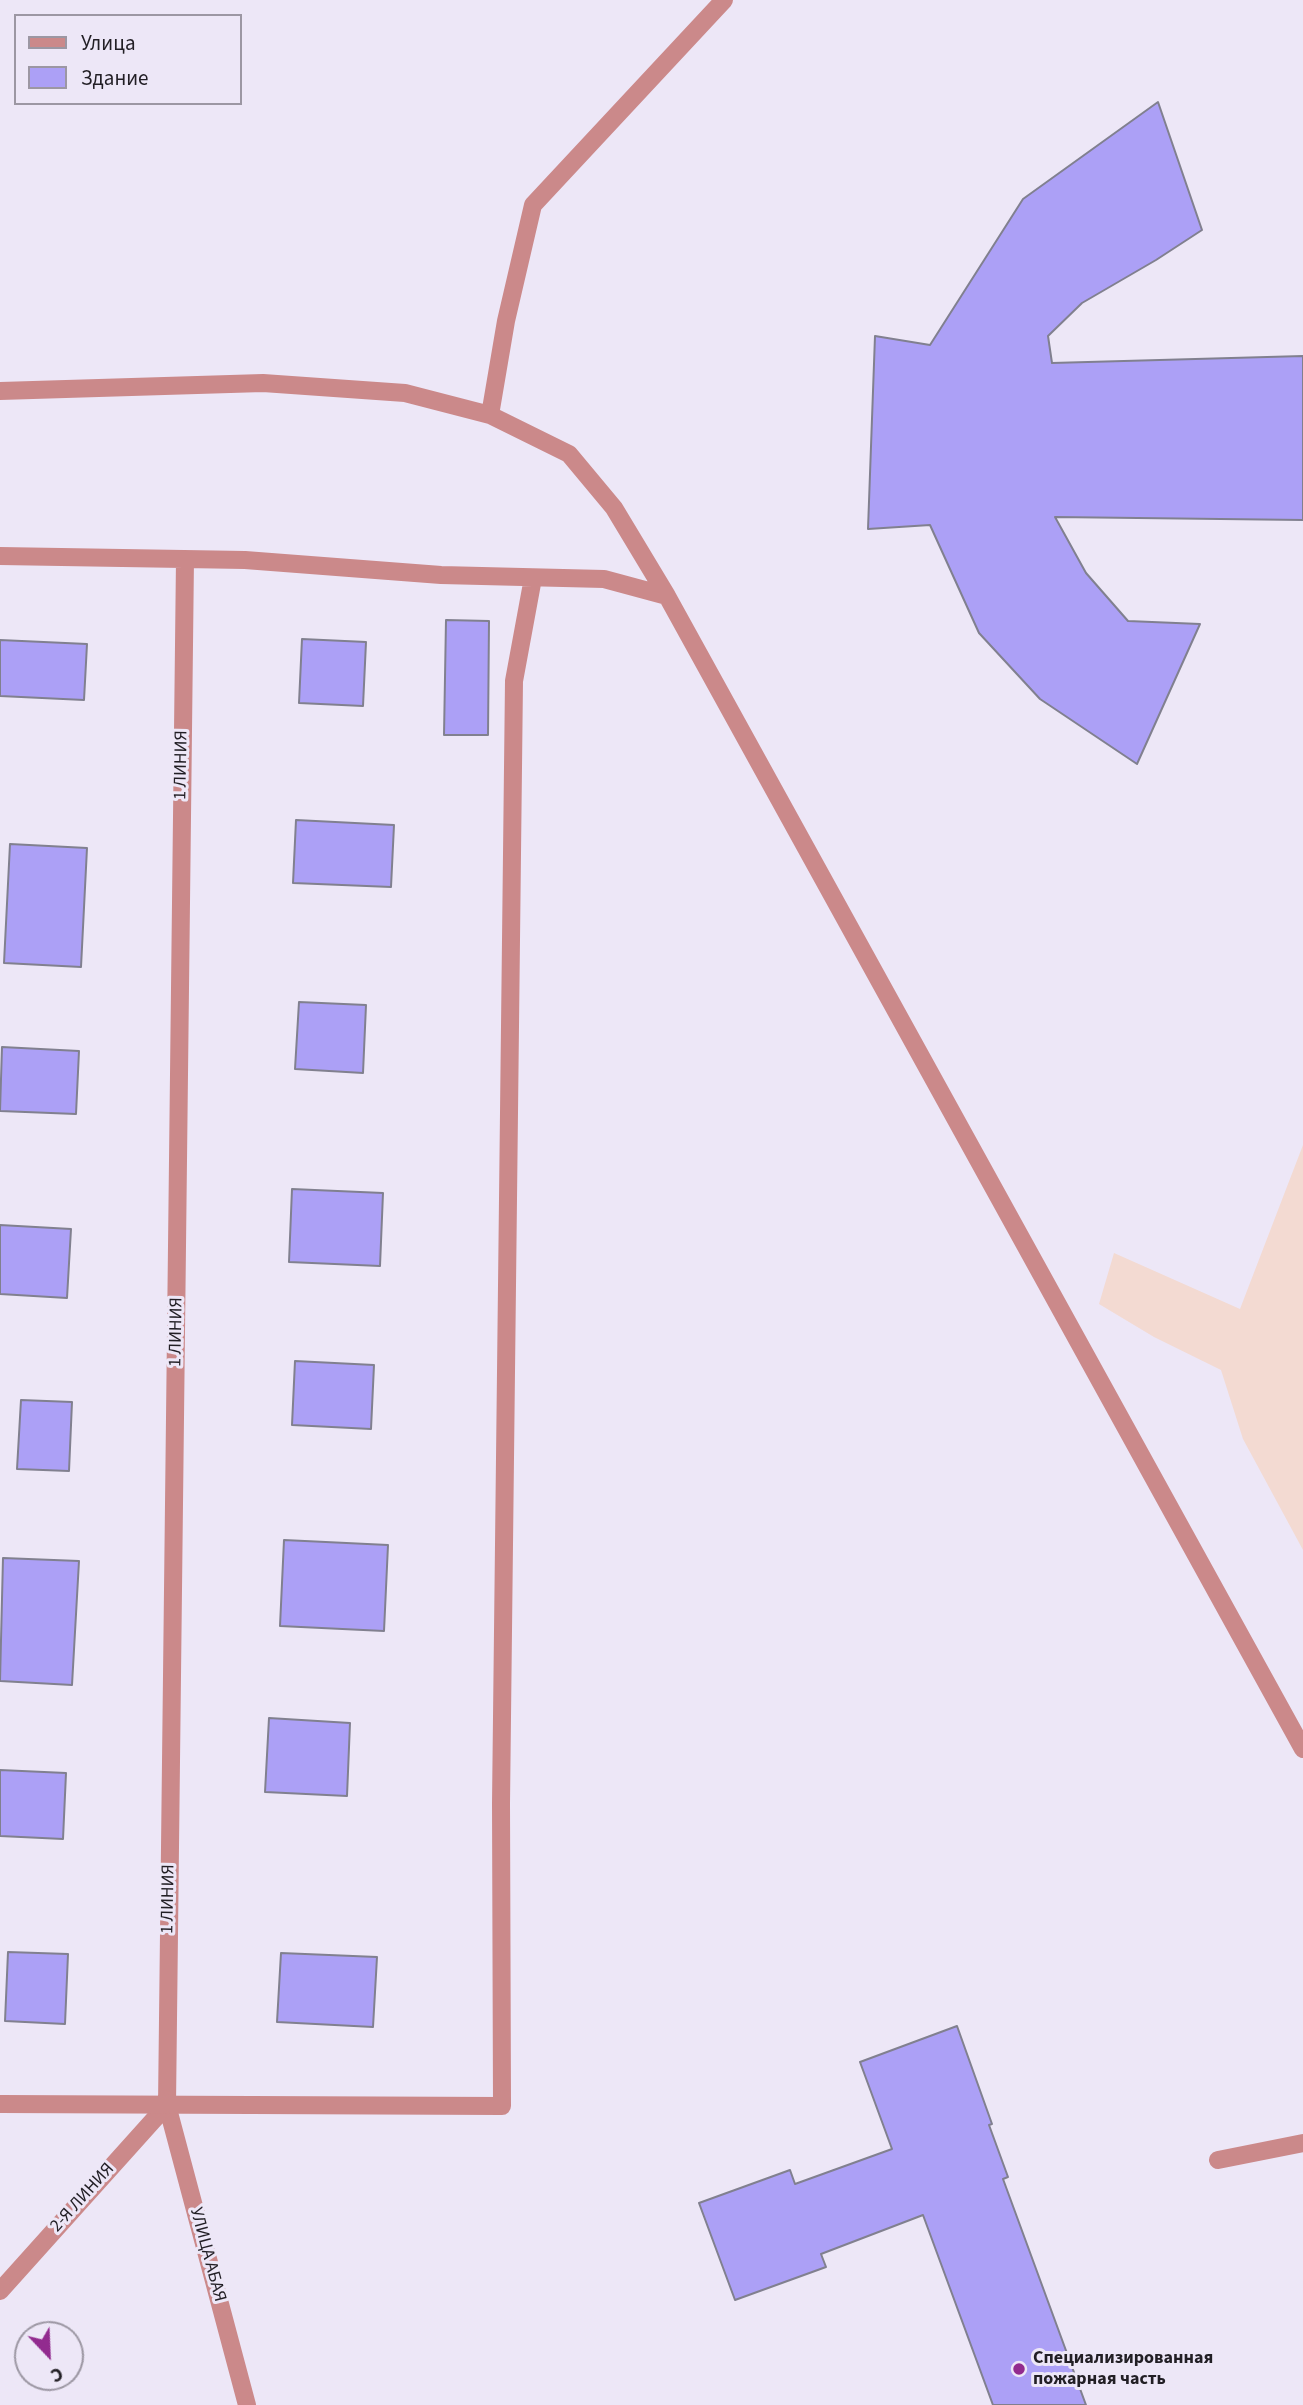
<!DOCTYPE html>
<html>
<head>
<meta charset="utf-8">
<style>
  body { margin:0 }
  #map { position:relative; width:1303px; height:2405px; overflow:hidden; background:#ede7f7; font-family:"Source Sans 3",sans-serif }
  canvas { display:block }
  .legend { position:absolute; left:14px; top:14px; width:228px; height:91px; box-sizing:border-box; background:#ede7f7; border:2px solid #9c97a3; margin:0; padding:9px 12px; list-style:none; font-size:21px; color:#221f25 }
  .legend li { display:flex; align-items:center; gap:14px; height:35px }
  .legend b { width:35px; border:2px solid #9c97a3 }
  .north { position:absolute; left:14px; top:2321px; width:70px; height:70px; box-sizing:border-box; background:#ede7f7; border:2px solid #9c97a3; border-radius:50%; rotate:157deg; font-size:19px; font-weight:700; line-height:28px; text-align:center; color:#221f25 }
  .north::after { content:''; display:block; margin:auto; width:24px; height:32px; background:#922b8f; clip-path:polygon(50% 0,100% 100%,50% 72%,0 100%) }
</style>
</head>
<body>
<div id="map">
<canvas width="1303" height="2405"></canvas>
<ul class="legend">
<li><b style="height:9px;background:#cb898a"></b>Улица</li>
<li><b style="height:19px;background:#aca0f6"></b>Здание</li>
</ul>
<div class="north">С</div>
</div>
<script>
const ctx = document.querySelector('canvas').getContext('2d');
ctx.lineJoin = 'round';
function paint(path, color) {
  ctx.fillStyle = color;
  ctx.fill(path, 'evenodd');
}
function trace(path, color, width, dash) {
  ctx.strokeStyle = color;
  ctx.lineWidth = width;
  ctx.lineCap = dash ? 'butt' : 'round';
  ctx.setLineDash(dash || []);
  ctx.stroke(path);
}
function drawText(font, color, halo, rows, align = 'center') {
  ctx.font = font + ' "Source Sans 3",sans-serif';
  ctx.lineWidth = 6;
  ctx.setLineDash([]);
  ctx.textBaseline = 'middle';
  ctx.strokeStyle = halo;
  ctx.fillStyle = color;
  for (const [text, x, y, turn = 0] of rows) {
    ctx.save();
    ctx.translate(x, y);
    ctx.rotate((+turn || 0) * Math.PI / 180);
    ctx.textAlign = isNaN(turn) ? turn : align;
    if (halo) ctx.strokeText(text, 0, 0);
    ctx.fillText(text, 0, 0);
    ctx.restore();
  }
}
paint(new Path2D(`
  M1303,1145v405l-60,-111 -22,-69 -67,-33 -55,-33 15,-51 126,56z`), '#f3dad2');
const building = new Path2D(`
  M1158,102l44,128 -46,30 -74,43 -34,33 4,27 251,-7v164l-248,-3 31,56 42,48 72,3 -63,140 -97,-65 -61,-66 -49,-108 -62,4 7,-193 55,9 93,-146z
  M446,620l43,1 -1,114h-44z
  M302,639l64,3 -3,64 -64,-3z
  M0,640l87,4 -3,56 -84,-4z
  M296,820l98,5 -3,62 -98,-4z
  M10,844l77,4 -6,119 -77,-4z
  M299,1002l67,3 -3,68 -68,-4z
  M2,1047l77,4 -3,63 -76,-3z
  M292,1189l91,4 -3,73 -91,-4z
  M0,1225l71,4 -4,69 -67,-4z
  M295,1361l79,4 -3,64 -79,-4z
  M21,1400l51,2 -3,69 -52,-2z
  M284,1540l104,5 -4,86 -104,-5z
  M3,1558l76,3 -7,124 -72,-4z
  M269,1718l81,5 -3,73 -82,-4z
  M0,1770l66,3 -3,66 -63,-3z
  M8,1952l60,2 -3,70 -60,-3z
  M281,1953l96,4 -4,70 -96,-5z
  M957,2026l35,98 -3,1 19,52 -5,2 83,226h-93l-70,-190 -102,39 5,13 -91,33 -36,-97 91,-33 5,14 97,-35 -32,-87z`);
paint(building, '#aca0f6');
trace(building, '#81808f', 2);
trace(new Path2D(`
  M167,2105l80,300
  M1218,2160l85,-17
  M0,2291l167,-186`), '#cb898a', 18);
trace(new Path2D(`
  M0,391l263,-8 142,10 85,22 79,39 45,54 53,88 636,1153
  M490,415l16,-94 27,-116 191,-205
  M0,556l245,4 196,15 163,4 63,17
  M0,2104l502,2 -1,-303 13,-1122 19,-103
  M167,2105l18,-1546`), '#cb898a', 18);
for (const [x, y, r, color] of [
  [1019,2369,7,"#922b8f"]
]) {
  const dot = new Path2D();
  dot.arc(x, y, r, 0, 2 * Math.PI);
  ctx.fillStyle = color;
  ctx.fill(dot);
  trace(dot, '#ede7f7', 2.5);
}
drawText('18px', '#221f25', '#ede7f7', [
  ["1 ЛИНИЯ",182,765,-89],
  ["1 ЛИНИЯ",177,1332,-89],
  ["1 ЛИНИЯ",169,1899,-89],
  ["2-Я ЛИНИЯ",83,2198,-48],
  ["УЛИЦА АБАЯ",207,2255,75]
]);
drawText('bold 18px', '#221f25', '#ede7f7', [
  ["Специализированная",1033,2359],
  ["пожарная часть",1033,2380]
], 'left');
</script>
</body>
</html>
